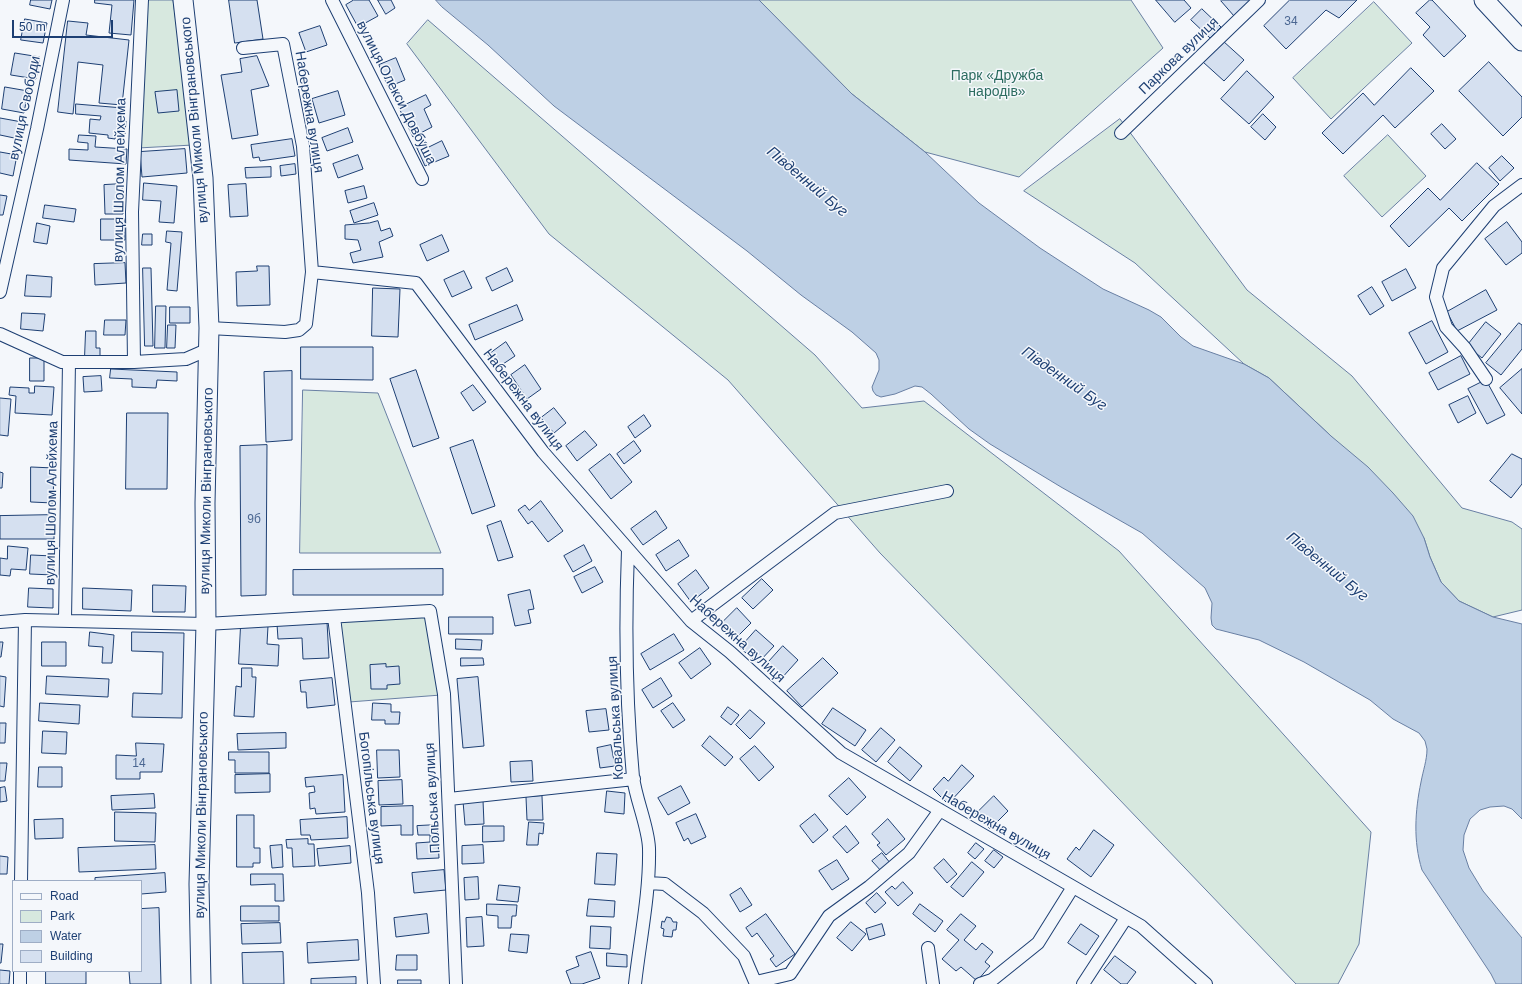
<!DOCTYPE html>
<html>
<head>
<meta charset="utf-8">
<style>
  body { margin:0 }
  #map { position:relative; width:1522px; height:984px; overflow:hidden; background:#f4f7fb; font-family:Arial,sans-serif }
  canvas { display:block }
  .legend { position:absolute; left:12px; top:880px; width:130px; height:92px; box-sizing:border-box; background:#f4f7fb; border:1px solid #9eadc5; margin:0; padding:5px 7px; list-style:none; font-size:12px; color:#1d3f73 }
  .legend li { display:flex; align-items:center; gap:8px; height:20px }
  .legend b { width:20px; border:1px solid #9eadc5 }
  .scale { position:absolute; left:12px; top:20px; width:101px; height:18px; box-sizing:border-box; border:2px solid #1d3f73; border-top:0; padding-left:5px; font-size:12px; line-height:14px; white-space:nowrap; color:#1d3f73; -webkit-text-stroke:3px #f4f7fb; paint-order:stroke }
</style>
</head>
<body>
<div id="map">
<canvas width="1522" height="984"></canvas>
<ul class="legend">
<li><b style="height:5px;background:#f4f7fb"></b>Road</li>
<li><b style="height:11px;background:#d7e8df"></b>Park</li>
<li><b style="height:11px;background:#bed0e5"></b>Water</li>
<li><b style="height:11px;background:#d5e0f0"></b>Building</li>
</ul>
<div class="scale">50 m</div>
</div>
<script>
const ctx = document.querySelector('canvas').getContext('2d');
ctx.lineJoin = 'round';
function paint(path, color) {
  ctx.fillStyle = color;
  ctx.fill(path, 'evenodd');
}
function trace(path, color, width, dash) {
  ctx.strokeStyle = color;
  ctx.lineWidth = width;
  ctx.lineCap = dash ? 'butt' : 'round';
  ctx.setLineDash(dash || []);
  ctx.stroke(path);
}
function drawText(font, color, halo, rows, align = 'center') {
  ctx.font = font + ' Arial,sans-serif';
  ctx.lineWidth = 3;
  ctx.setLineDash([]);
  ctx.textBaseline = 'middle';
  ctx.strokeStyle = halo;
  ctx.fillStyle = color;
  for (const [text, x, y, turn = 0] of rows) {
    ctx.save();
    ctx.translate(x, y);
    ctx.rotate((+turn || 0) * Math.PI / 180);
    ctx.textAlign = isNaN(turn) ? turn : align;
    if (halo) ctx.strokeText(text, 0, 0);
    ctx.fillText(text, 0, 0);
    ctx.restore();
  }
}
const green = new Path2D(`
  M145,0h28l20,145 -55,3z
  M759,0h372l32,48 -144,129 -94,-25 -73,-58z
  M1374,2l38,41 -81,76 -38,-41z
  M428,20l387,335 47,53 62,-7 195,150 252,281 -12,112 -21,40h-42l-201,-210 -215,-221 -152,-173 -179,-146 -142,-190z
  M1120,119l127,171 105,86 110,132 50,14 10,7v81l-29,7 -34,-16 -18,-19 -11,-25 -6,-19 -93,-102 -62,-58 -25,-14 -109,-101 -111,-72z
  M1388,135l38,41 -44,41 -38,-41z
  M303,390l75,3 63,160h-141z
  M427,614l14,81 -92,7 -10,-80z`);
paint(green, '#d7e8df');
trace(green, '#687fa3', 1);
const water = new Path2D(`
  M436,0h323l93,94 73,58 54,51 61,45 63,41 46,21 12,7 20,20 12,9 51,18 25,14 62,58 37,31 25,26 20,23 11,22 6,19 11,25 18,19 34,16 29,7v195l-10,-10 -8,-3 -14,1 -10,3 -10,9 -6,16 -1,15 6,18 14,23 39,47v46h-26l-5,-10 -69,-104c-9,-29 -7,-59 -1,-88 2,-11 6,-22 6,-33l-2,-8 -6,-8 -26,-14 -23,-19 -66,-38 -45,-22 -43,-11 -4,-4 -1,-7 1,-15 -7,-15 -63,-55 -81,-46 -71,-43 -21,-15 -38,-35 -9,-7 -7,-1 -20,8 -14,3 -5,-2 -3,-4 -1,-4 7,-17v-10l-3,-7 -24,-21 -51,-37 -54,-44 -193,-145 -66,-61 -46,-38z`);
paint(water, '#bed0e5');
trace(water, '#687fa3', 1);
const building = new Path2D(`
  M31,0h21l-2,9 -20,-4z
  M95,0h39l-3,35 -22,-2 3,-28 -17,-2z
  M229,0h28l6,39 -28,4z
  M354,0h15l9,16 -20,11 -12,-22z
  M378,0h13l4,8 -9,6z
  M1156,0h28l7,8 -16,14z
  M1222,0h31l-19,16 -13,-15z
  M1290,0h67l-18,18 -13,-8 -40,39 -22,-23z
  M1430,0h2l34,36 -22,21 -21,-22 7,-8 -14,-14z
  M1202,9l19,18 -11,11 -19,-18z
  M25,19l22,4 -4,20 -22,-3z
  M68,21l20,2 -2,12 43,5 -7,65 -23,-2 4,-38 -25,-3 -5,52 -15,-2z
  M320,26l7,19 -21,7 -7,-19z
  M1223,41l21,19 -20,21 -21,-19z
  M15,53l25,4 -4,22 -25,-4z
  M257,56l12,30 -18,4 7,45 -26,4 -11,-64 21,-3 -2,-13z
  M396,58l9,22 -17,7 -9,-22z
  M1489,62l33,35v20l-19,19 -44,-45z
  M1411,68l23,23 -39,37 -12,-13 -40,39 -21,-21 41,-40 11,12z
  M1247,71l27,26 -25,27 -28,-25z
  M5,87l23,4 -4,22 -22,-4z
  M177,90l2,21 -21,2 -3,-21z
  M338,91l7,24 -26,8 -7,-24z
  M426,95l5,10 -7,4 8,18 -19,10 -14,-29z
  M76,104l47,4 -1,12 4,1 -1,13 -9,-1 -1,6 -7,-1v-3l-19,-2 1,-14 10,1 1,-4 -25,-2z
  M1263,114l13,13 -11,13 -14,-13z
  M0,118l22,4 -3,17 -19,-4z
  M1442,124l14,15 -11,10 -14,-15z
  M348,128l5,14 -26,9 -5,-13z
  M79,135l17,1 -1,11 32,2 -1,15 -57,-4v-11l19,1v-7l-10,-1z
  M292,139l3,17 -35,5 -1,-4 -6,1 -2,-13z
  M442,141l7,15 -24,10 -9,-20 10,-4 2,5z
  M185,149l2,24 -45,4 -2,-25z
  M0,152l17,3 -4,21 -13,-3z
  M358,155l5,14 -25,9 -5,-14z
  M1502,156l12,12 -14,13 -11,-13z
  M1477,163l22,21 -37,37 -13,-13 -40,39 -19,-21 38,-38 12,12z
  M295,164l1,10 -15,2 -1,-10z
  M271,167v10l-25,1 -1,-10z
  M144,183l33,3 -3,37 -15,-1 2,-21 -18,-1z
  M122,184l1,30h-18l-1,-29z
  M246,184l2,32 -18,1 -2,-32z
  M364,186l3,12 -19,5 -3,-12z
  M0,195l7,1 -4,19h-3z
  M374,203l4,12 -24,8 -4,-12z
  M45,205l31,4 -2,13 -31,-4z
  M101,219h24v21h-24z
  M378,221l3,10 9,-3 3,8 -14,6 4,15 -30,6 -3,-10 11,-3 -3,-10 -13,-1v-14l24,-2z
  M1507,222l15,20v11l-16,12 -21,-26z
  M37,223l13,3 -3,18 -13,-2z
  M167,231l15,1 -5,59 -10,-1 4,-47 -5,-1z
  M143,234h9v11h-10z
  M442,235l7,16 -22,10 -7,-16z
  M125,263l1,20 -31,2 -1,-21z
  M257,266h12l1,39 -33,1 -1,-34 21,-1z
  M143,268h8l2,78h-8z
  M507,268l6,13 -21,10 -6,-13z
  M1406,269l10,19 -24,13 -10,-19z
  M464,271l8,17 -20,9 -8,-17z
  M27,275l25,2 -1,20 -26,-1z
  M1372,287l12,19 -14,9 -12,-19z
  M373,288l27,1 -2,48 -26,-1z
  M1486,290l11,20 -40,21 -10,-19z
  M517,305l6,15 -48,20 -6,-15z
  M156,306h10l-1,42h-10z
  M170,307h20v16h-20z
  M22,313l23,1 -2,17 -22,-2z
  M105,320h21l-1,15h-21z
  M1432,321l16,31 -22,12 -17,-31z
  M1486,322l15,12 -19,24 -15,-12z
  M1519,323l3,2v24l-21,26 -15,-12z
  M168,325h8l-1,23h-8z
  M86,331h10v17h4v8h-15z
  M506,342l9,14 -18,12 -9,-13z
  M301,347h72v33l-72,-1z
  M1461,356l9,18 -32,16 -9,-17z
  M30,358h14v23h-14z
  M525,365l16,24 -14,10 -16,-24z
  M111,369l66,3v9l-20,-1 -1,8 -24,-1v-8l-22,-1z
  M1522,369v45l-22,-26z
  M416,370l23,68 -26,9 -23,-68z
  M292,371v69l-26,2 -2,-70z
  M101,376l1,15 -18,1 -1,-15z
  M1486,380l19,35 -18,9 -19,-35z
  M473,385l13,17 -13,9 -12,-18z
  M35,386l19,1 -2,28 -37,-2 1,-17 -7,-1 1,-8 19,1v5h5z
  M1468,396l8,17 -18,10 -9,-18z
  M0,398l11,1 -3,37 -8,-1z
  M554,408l12,15 -12,10 -13,-15z
  M127,413h41l-1,76h-41z
  M644,415l7,11 -16,12 -7,-11z
  M585,431l12,14 -20,16 -11,-15z
  M473,440l22,66 -23,8 -22,-66z
  M634,441l7,10 -17,13 -7,-10z
  M267,445l-1,150 -25,1 -1,-150z
  M610,454l22,28 -21,17 -22,-29z
  M1512,454l10,5v25l-11,14 -21,-17z
  M31,467l23,1 -1,35 -22,-1z
  M0,472l3,1 -1,15h-2z
  M541,501l22,30 -15,11 -16,-21 -4,3 -10,-14 7,-5 4,5z
  M656,511l11,17 -24,17 -12,-16z
  M54,515v24h-54v-23z
  M501,521l12,36 -15,4 -11,-35z
  M679,540l10,16 -23,15 -10,-16z
  M584,545l8,16 -19,11 -9,-16z
  M8,546l20,2 -2,22 -15,-1 -1,7 -10,-1v-17l7,1z
  M31,555l22,1v19l-23,-1z
  M595,567l8,15 -21,11 -8,-16z
  M443,569v26h-150v-25z
  M696,570l13,18 -18,14 -13,-18z
  M762,579l11,11 -20,19 -11,-11z
  M153,585l33,1 -1,26h-32z
  M29,588l24,1v19l-25,-1z
  M83,588l49,2 -1,21 -48,-2z
  M530,590l4,19 -6,1 3,13 -16,3 -7,-31z
  M737,608l14,15 -16,16 -14,-15z
  M449,617h44v17h-44z
  M327,622l2,36 -26,1 -1,-21 -24,1 -1,-15z
  M241,625l27,1 -1,18 12,1 -1,21 -39,-2z
  M756,630l18,16 -16,17 -18,-15z
  M90,632l24,3 -2,28h-10l1,-16 -14,-1z
  M132,632l52,1 -2,85 -50,-1 1,-24 29,1 1,-42 -31,-1z
  M674,634l10,16 -34,20 -9,-16z
  M456,639l26,1 -1,10 -25,-1z
  M0,642h3l-2,15h-1z
  M42,642h24v24h-24z
  M783,646l15,14 -18,20 -15,-14z
  M700,648l11,16 -20,15 -12,-16z
  M461,658h22l1,7 -23,1z
  M823,658l15,15 -36,34 -15,-16z
  M386,664v3l13,-1 1,18 -13,1v4h-16l-1,-24z
  M242,668h10v9h4l-2,40 -20,-1 2,-30 5,1z
  M0,676l6,1 -2,30 -4,-1z
  M47,676l62,3 -1,18 -62,-3z
  M478,677l6,69 -21,2 -6,-69z
  M332,678l3,27 -28,3 -1,-16h-5l-1,-11z
  M661,678l11,18 -19,12 -11,-18z
  M40,703l40,2 -1,19 -40,-3z
  M373,703l18,1v8h9l-1,12h-14v-4h-13z
  M673,703l12,17 -12,8 -12,-17z
  M728,707l11,8 -8,10 -10,-8z
  M833,708l33,22 -11,16 -33,-22z
  M606,709l3,21 -20,2 -3,-21z
  M750,710l15,13 -15,16 -14,-14z
  M0,723h6l-1,20h-5z
  M881,728l14,12 -19,22 -14,-12z
  M43,731l24,1 -1,22 -24,-1z
  M286,733v15l-48,2 -1,-16z
  M710,736l23,21 -8,9 -23,-20z
  M136,743l28,1 -2,28h-22v7h-24v-24l20,1z
  M611,745l4,21 -15,2 -3,-20z
  M755,746l19,21 -15,14 -19,-22z
  M900,747l22,19 -12,15 -22,-19z
  M377,750h22l1,27 -22,1z
  M229,752h40v21h-34v-13h-6z
  M532,761l1,20 -22,1 -1,-20z
  M0,763h7l-2,18h-5z
  M962,765l12,11 -26,28 -15,-15 11,-12 4,4z
  M39,767h23v20h-24z
  M270,774v18l-35,1v-18z
  M343,775l2,37 -29,2 -1,-6 -5,1 -1,-16 6,-1 -1,-6 -8,1 -1,-9z
  M849,778l17,19 -19,18 -18,-19z
  M402,780l1,24 -24,1 -1,-24z
  M681,786l9,17 -22,12 -10,-17z
  M5,787l2,14 -7,1v-14z
  M607,791l18,2 -1,21 -19,-2z
  M154,794l1,14 -43,2 -1,-14z
  M542,796l1,24h-16l-1,-23z
  M994,796l14,15 -18,18 -14,-15z
  M483,800l1,24 -19,1 -2,-24z
  M413,806v29h-12v-10l-20,1v-19z
  M115,812l41,1 -1,29 -40,-1z
  M696,814l10,23 -15,7 -3,-6 -4,3 -8,-18z
  M815,814l13,16 -15,13 -13,-17z
  M237,815h17v33h6v15h-7v4h-16z
  M347,817l1,21 -37,2 -1,-5h-9l-1,-15z
  M63,819v19l-28,1 -1,-19z
  M888,819l17,20 -19,16 -9,-10 3,-2 -8,-9z
  M529,822l15,1 -1,11 -4,-1 -1,12h-11z
  M437,825l2,33 -22,1 -1,-16 14,-1v-7h-12l-1,-9z
  M483,826h21v15l-21,1z
  M846,826l13,17 -12,10 -14,-16z
  M1094,830l20,15 -23,32 -24,-18 9,-12 3,3z
  M308,839v5h6l1,22 -22,1 -1,-19h-5l-1,-8z
  M976,843l8,6 -9,10 -7,-6z
  M155,845l1,24 -77,3 -1,-24z
  M282,845l1,22 -11,1 -2,-22z
  M483,845l1,18 -22,1v-18z
  M350,846l1,17 -32,3 -2,-17z
  M994,850l9,7 -9,11 -9,-7z
  M597,853l20,1 -2,31 -20,-1z
  M882,853l9,11 -9,8 -10,-11z
  M0,856l8,1 -1,17h-7z
  M944,859l13,15 -10,9 -13,-15z
  M837,860l12,19 -17,11 -13,-19z
  M972,862l12,10 -21,25 -12,-10z
  M444,870l2,20 -32,3 -2,-20z
  M165,873l1,19 -25,2v-13h-46v-3z
  M251,874h32l1,27h-9v-17l-24,1z
  M478,877l1,22 -14,1 -1,-22z
  M903,882l10,11 -15,13 -13,-14 7,-6 3,3z
  M499,885l21,2 -2,15 -21,-2z
  M741,888l11,17 -12,7 -10,-17z
  M877,893l9,10 -11,10 -9,-10z
  M589,899l26,2 -1,16 -27,-1z
  M487,904l30,1 -1,11h-4l-1,12h-13v-12l-11,-1z
  M920,904l23,17 -8,11 -22,-18z
  M241,906h38v15h-38z
  M159,908l2,76h-31l-1,-13h12v-62z
  M427,914l2,19 -33,4 -2,-19z
  M766,914l29,40 -19,13 -6,-8 4,-3 -17,-23 -5,4 -6,-9z
  M961,914l15,12 -12,14 12,10 6,-7 11,9 -8,10 5,4 -13,15 -16,-14 -5,4 -14,-12 17,-19 -12,-10z
  M482,917l2,29 -17,1 -1,-29z
  M667,917l4,1 2,4h4l-1,8h-3l-1,7 -9,-1 1,-7 -3,-1 1,-7 2,1z
  M851,922l15,12 -14,17 -15,-13z
  M280,923l1,20 -39,1 -1,-20z
  M882,924l3,11 -16,5 -3,-11z
  M1081,924l18,12 -13,19 -18,-12z
  M591,926l20,1 -1,22 -20,-1z
  M511,934l18,1 -2,18 -18,-2z
  M358,940l1,20 -51,3 -1,-20z
  M0,944h3l-2,19h-1z
  M283,952l1,32h-41l-1,-31z
  M591,952l9,26 -18,6h-11l-5,-13 13,-5 -3,-9z
  M607,953l20,2v12l-20,-1z
  M397,955h20v15h-21z
  M1115,956l21,16 -9,12h-6l-17,-14z
  M0,970l10,1 -1,13h-9z
  M46,971h40v13h-40z
  M356,977v7h-45v-5z
  M398,980h23v4h-23z`);
paint(building, '#d5e0f0');
trace(building, '#1d3f73', 1);
const minor = new Path2D(`
  M332,0l90,179
  M243,48l40,-4 20,102 9,126
  M1121,133l138,-133
  M0,292l37,-163 26,-129
  M209,328l76,4 14,-2 7,-6 6,-52 104,11 127,169 148,169 39,31 111,101 300,173 65,58
  M0,334l62,28h72l-2,-150 10,-212
  M134,362l52,-3 23,-10
  M1486,379l-21,-31 -19,-21 -10,-30 7,-29 51,-62 28,-21
  M628,550c-3,76 -2,152 5,227 3,23 15,49 16,71 1,45 -9,91 -14,136
  M334,617l34,276 6,91
  M65,620l4,-258
  M691,621l144,-108 112,-22
  M0,622l25,-2 181,4 224,-13 14,83 12,290
  M449,799l185,-20
  M21,881l4,-261
  M648,883l17,1 38,29 41,43 12,28
  M928,948l5,36
  M756,982l34,-8 39,-58 40,-29 40,-34 31,-43
  M20,984v-13
  M980,984l12,-4 46,-37 35,-56
  M1083,984l43,-66`);
const primary = new Path2D(`
  M183,0l20,178 6,150 -4,175 1,121 -7,260 2,100
  M1484,0l38,41`);
trace(minor, '#1d3f73', 14);
trace(primary, '#1d3f73', 21);
trace(minor, '#f4f7fb', 12);
trace(primary, '#f4f7fb', 19);
drawText('12px', '#4b6792', null, [
  ["34",1291,22],
  ["9б",254,520],
  ["14",139,764]
]);
drawText('14px', '#1d3f73', '#f4f7fb', [
  ["Паркова вулиця",1179,56,-44],
  ["вулиця Олекси Довбуша",396,93,63],
  ["вулиця Свободи",25,108,-78],
  ["Набережна вулиця",309,112,81],
  ["вулиця Миколи Вінграновського",195,120,-95],
  ["вулиця Шолом Алейхема",120,180,-89],
  ["Набережна вулиця",523,400,53],
  ["вулиця Миколи Вінграновського",207,491,-89],
  ["вулиця Шолом Алейхема",52,503,-89],
  ["Набережна вулиця",737,639,42],
  ["Ковальська вулиця",616,718,-93],
  ["Богопільська вулиця",371,798,83],
  ["Польська вулиця",433,798,-93],
  ["вулиця Миколи Вінграновського",202,815,-89],
  ["Набережна вулиця",996,826,30]
]);
drawText('14px', '#2c6c60', '#f4f7fb', [
  ["Парк «Дружба",997,76],
  ["народів»",997,92]
]);
drawText('italic 15px', '#1d3f73', '#f4f7fb', [
  ["Південний Буг",807,182,40],
  ["Південний Буг",1064,379,35],
  ["Південний Буг",1327,567,39]
]);
</script>
</body>
</html>
